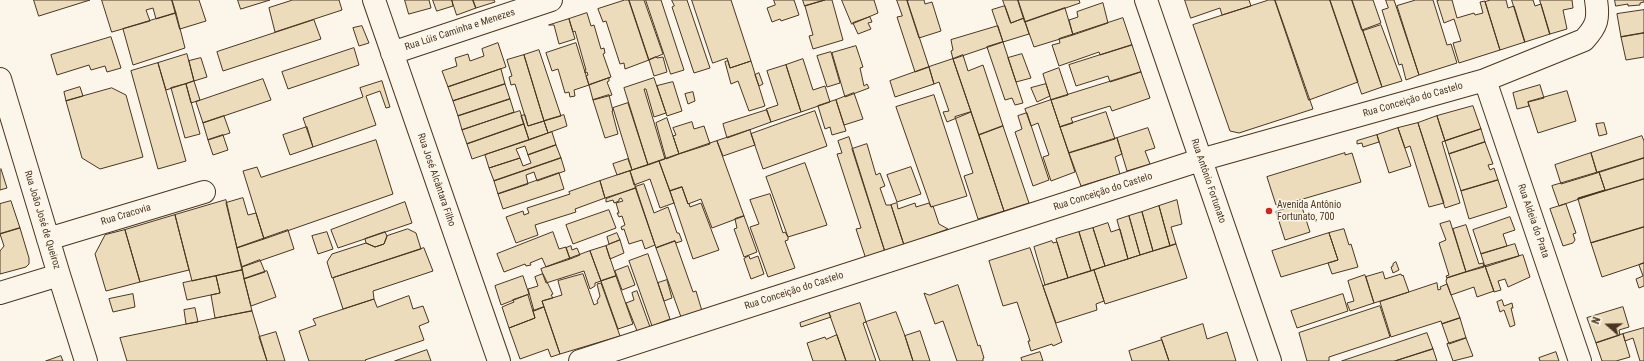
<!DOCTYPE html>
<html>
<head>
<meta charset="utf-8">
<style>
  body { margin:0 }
  #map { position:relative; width:1644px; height:361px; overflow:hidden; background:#fbf6e9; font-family:"Roboto Condensed",sans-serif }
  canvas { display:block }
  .north { position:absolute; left:1588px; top:305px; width:40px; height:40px; -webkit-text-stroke:3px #fbf6e9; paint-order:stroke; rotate:290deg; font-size:11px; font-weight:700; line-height:16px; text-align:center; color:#4a3520 }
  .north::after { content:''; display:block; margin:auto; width:14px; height:18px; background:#4a3520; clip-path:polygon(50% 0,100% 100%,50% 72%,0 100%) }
</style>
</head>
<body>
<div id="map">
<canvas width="1644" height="361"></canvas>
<div class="north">N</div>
</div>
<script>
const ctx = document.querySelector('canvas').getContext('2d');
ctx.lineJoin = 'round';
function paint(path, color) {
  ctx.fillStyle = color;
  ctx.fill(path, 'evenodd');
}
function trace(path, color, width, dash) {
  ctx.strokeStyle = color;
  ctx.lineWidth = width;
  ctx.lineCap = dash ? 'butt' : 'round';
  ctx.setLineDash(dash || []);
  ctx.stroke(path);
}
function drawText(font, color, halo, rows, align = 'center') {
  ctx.font = font + ' "Roboto Condensed",sans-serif';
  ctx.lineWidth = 3;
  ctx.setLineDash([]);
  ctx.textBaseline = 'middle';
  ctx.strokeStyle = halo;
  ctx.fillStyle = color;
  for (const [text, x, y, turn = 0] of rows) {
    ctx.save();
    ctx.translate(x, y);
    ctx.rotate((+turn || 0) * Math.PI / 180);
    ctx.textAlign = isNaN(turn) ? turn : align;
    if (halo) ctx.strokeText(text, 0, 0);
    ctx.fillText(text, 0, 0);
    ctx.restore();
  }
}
const building = new Path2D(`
  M34,0h56l-51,16z
  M102,0h70l4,13 -20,6 -3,-11 -7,2 4,11 -38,11z
  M172,0h27l7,21 -26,8z
  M238,0h32l-29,9z
  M293,0h46l3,10 -67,22 -6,-24z
  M405,0h24l2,8 -22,6z
  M433,0h19l1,6 -16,5z
  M452,0h21l3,8 -19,7z
  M473,0h21l1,2 -19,6z
  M625,0h4l20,60 -24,9 -1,-6 -4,1 -14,-43 -3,1 -5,-13z
  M629,0h15l19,54 -14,6z
  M646,0h15l23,70 -13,4z
  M672,0h15l23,68 -16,5 -22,-66 2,-1z
  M692,0h39l20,61 -21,7 -3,-10 -14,5z
  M774,0h20l5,15 -18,6 -1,-2 -8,3 -5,-14 8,-3z
  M803,0h22l-20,6z
  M825,0h7l11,40 -30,9 -4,-13 4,-1 -8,-29z
  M842,0h32l4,13 -26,11z
  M897,0h10l22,67 -14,5 -18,-55 5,-1z
  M910,0h14l1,4 7,-2 9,29 -22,7 -12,-37z
  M1003,0h15l6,18 -13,5z
  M1018,0h61l1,3 -55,19z
  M1185,0h64l2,6 -29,9 -2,-7 -29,10z
  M1269,0h6l38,109 -74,24 -9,-2 -37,-106z
  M1275,0h55l28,82 -49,18z
  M1330,0h22l30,87 -20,7z
  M1352,0h21l8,23 -19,7z
  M1386,0h8l25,75 -13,5 -4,-16 -3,1 -17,-55 6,-2z
  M1416,0h17l14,45 4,-1 6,19 -38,12 -22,-69z
  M1440,0h12l5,18 17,-5 1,2 8,-2 -3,-11 5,-1 15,49 -41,13 -6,-20 8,-2 -7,-22 -10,4 -7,-22z
  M1491,0h15l2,8 6,-2 11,36 -25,8 -15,-48z
  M1512,0h21l2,6 6,-2 9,30 -25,8z
  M1540,0h32l1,8 -10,2 4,19 -17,5z
  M1615,0h29v2l-4,1v2l-12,1v-2l-12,2z
  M1103,3l5,20 -35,12 -4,-15 9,-3 -1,-5z
  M1005,6l6,17 13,-5 5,16 -26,8 -11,-32z
  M1065,8l8,27 -39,12 -9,-25z
  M1644,10v23l-23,4 -4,-23z
  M176,13l9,35 -52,17 -10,-36z
  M587,13l4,13 3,-1 7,24 3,-1 1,5 -2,1 8,23 -22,8 -3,-9 2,-1 -1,-3 -2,1v-3h1l-11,-39 -2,1 -4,-13z
  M870,17l2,5 -4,1 3,6 -13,5 -5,-11z
  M1123,18l9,27 -32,10 -1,-3 -40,14 -7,-21 8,-2 -1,-4z
  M569,19l6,20 -16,5 -5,-19h-5z
  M314,20l7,19 -98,32 -6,-19z
  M1381,25l21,56 -20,6 -19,-56z
  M362,26l7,17 -10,3 -6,-18z
  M998,26l5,16 -50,17 -2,-8 2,-1 -2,-10z
  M1644,33v24l-18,3 -5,-23z
  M111,37l10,31 -14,4 -2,-6 -14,4 -2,-5 -32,10 -6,-20z
  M1003,42l20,61 -8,2 -3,-7 -7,2 -18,-53z
  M498,43l8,24 -58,20 -6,-16 15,-5 -2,-8 13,-4 2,7 14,-5 -2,-7z
  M576,43l13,42 -15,5 1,6 -5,1 -1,-5 -4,1 -7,-24 -6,2 -6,-18z
  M1132,45l9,27 -31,10 -2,-6 -32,10 -7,-21z
  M856,46l7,21 -3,1 4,18 3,-2 2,4 -24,9 -13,-44z
  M354,48l5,17 -71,24 -6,-17z
  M539,50l22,66 -17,5 -20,-66z
  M831,52l9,31 -13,4 -10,-31z
  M187,54l7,27 -28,9 -8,-27z
  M1022,54l9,24 -15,4 -8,-24z
  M524,55l20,66 -16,5 -13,-42 -4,1 -2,-8 3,-1 -5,-16z
  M963,55l5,16 15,-6 20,61 -24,9 -26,-76z
  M656,57l1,1 6,-1 4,15 -13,4 -5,-16z
  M201,58l6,19 -13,4 -5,-20z
  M803,59l10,31 12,-4 5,16 -29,10 -15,-47z
  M953,59l18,53 -24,10 -4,-10 6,-1 -10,-29 -5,2 -5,-17z
  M728,61l2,7 21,-7 14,45 -16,5 -11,-30 -7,3 -6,-22z
  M158,63l28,98 -28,8 -27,-98z
  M786,65l15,47 -30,10 -5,-13 12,-4 -11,-34z
  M929,67l5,17 -39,13 -5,-16z
  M1059,68l9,27 -17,5 -8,-26z
  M501,69l4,15 -52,17 -5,-14z
  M1141,72l9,26 -38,13 -2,-5 -39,12 2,5 -13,4 -9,-27z
  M759,73l4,11 -4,2 -4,-11z
  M609,78v3l-2,1 5,13 -19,5 -4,-15z
  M654,78l12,35 -12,4 -8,-28h-2l21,70 -17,6 -24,-77z
  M263,79l8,21 -68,23 -7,-21z
  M194,81l6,19 -9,3 -5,-19z
  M382,81l8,26 -4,1 -6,-17 -14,5 10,29 -63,22 -10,-29 60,-21 -3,-9z
  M673,82l9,29 -15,5 -10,-30z
  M186,84l14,50 -15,4 -14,-50z
  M505,84l5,15 -52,17 -5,-15z
  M1046,84l4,12 -13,6 -6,-14z
  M1540,85l4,13 -16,4 1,4 -12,3 -4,-16z
  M80,87l3,9 -17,5 -2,-9z
  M112,88l14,7 17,62 -43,12 -18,-11 -16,-57z
  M1567,91l9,30 -38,12 -10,-31z
  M693,92l2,9 -7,3 -3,-10z
  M854,93l9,26 -19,6 -8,-25z
  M609,95l4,16h-1l6,23 -13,4 -12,-38z
  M934,95l33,101 -36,11 -35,-100z
  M510,99l4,13 -52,18 -4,-14z
  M836,100l10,31 -14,4 -2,-8 -5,2 -7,-23z
  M1051,100l24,72 -24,9 -8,-24 6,-2 -11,-32 -7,3 -6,-17z
  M628,103l20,62 -16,5 -19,-62z
  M1473,106l8,23 -36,12 -8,-25z
  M767,110l4,12 -44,16 -4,-14z
  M520,111l4,13 -57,20 -5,-14z
  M815,111l12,35 -64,23 -12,-35z
  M971,112l33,99 -26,8 -14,-43 9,-3 -18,-56z
  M1106,112l9,27 -46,14 -9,-26z
  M1027,113l22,67 -16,6 -18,-54 7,-3 -4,-13z
  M525,115l3,11 16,-5 4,12 -19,7 -8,-24z
  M564,115l3,11 -19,7 -4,-12z
  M224,116l6,17 -22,7 -5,-17z
  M1437,116l8,25 -3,1 18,61 -15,5 -27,-85z
  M667,118l12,36 -13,5 -10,-36z
  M692,122l2,7 10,-3 6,18 -31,10 -6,-18 3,-1 -3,-7z
  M1418,123l26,80 -15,4 -19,-61 -5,2 -7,-20z
  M1604,123l3,11 -8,2 -3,-12z
  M524,124l5,16 -57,19 -5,-15z
  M1003,126l26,77 -25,8 -25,-76z
  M307,127l6,20 -23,8 -7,-20z
  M1148,128l7,20 -10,3 5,13 -23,7 -10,-33z
  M1398,128l13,38 -22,7 -12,-38z
  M1481,129l4,13 -36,12 -4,-13z
  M750,130l5,15 -32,11 -6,-15z
  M552,132l4,13 -28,10 -3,-9 -9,3 4,9 -31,10 -4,-13z
  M223,135l5,15 -15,5 -5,-15z
  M1377,135l2,7 -16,5 -1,-4 -5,1v-3z
  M1642,136l2,5v17l-47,15 -6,-20z
  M849,137l36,115 -19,7 -10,-30 5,-1 -24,-74 5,-1 -4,-12z
  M1117,138l5,16 -7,3 5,17 -39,12 -12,-33z
  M376,140l17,54 -129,45 -21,-68 14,-4 4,10z
  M717,141l27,75 -32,12 -11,-29 -13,5 -6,-17 -12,4 -11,-30z
  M1485,142l8,22 -5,1 2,5 4,-2 4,12 -37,11 -12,-37z
  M867,144l9,31 4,-2 5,13 -5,2 6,17h5l13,40 -19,7 -33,-103z
  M556,145l5,13 -67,23 -5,-13 31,-10 3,8 8,-3 -3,-8z
  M1345,153v2l7,-2 9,29 -82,24 -1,-1h-2l-9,-28z
  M1591,153l6,20 -36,11 -6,-19z
  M561,158l4,13 -28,10 -3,-9 -8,3 2,9 -30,10 -4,-13z
  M1644,158v21l-66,20v-1l27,-8 -6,-18z
  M628,159l4,11 -15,5 -4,-11z
  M659,161l15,42 -14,5 -10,-29 -16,6 -4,-14z
  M805,163l22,62 -39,12 -22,-60z
  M911,167l10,27 -24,8 -10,-27z
  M1,169l6,19 -7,2v-20z
  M630,171l6,17 -31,10 -5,-17z
  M1599,172l6,18 -46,16 -7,-20z
  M559,173l5,16 -61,20 -5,-15z
  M1644,179v48l-53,16 -13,-44z
  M1498,180l9,27 -38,12 -8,-28z
  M600,181l5,17 -30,11 1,3 -41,13 3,10 -22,8 -10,-26 17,-6 1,4 5,-2 -2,-5 43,-14 -1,-2z
  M644,184l10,29 14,-6 9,26h2l3,8 -6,2 -1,-2 -19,7 -21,-61z
  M682,187l6,17 1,-1 1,4 11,-4 18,47 -26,9 -23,-68z
  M636,188l19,57 -10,4 -3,-9 -13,4 -5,-15 -2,1 -1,-3 4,-2 -3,-9 -3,1 -2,-4h2l-3,-10 7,-2 -2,-3 -2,1v2l-5,2 -1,-3 -7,2v-3z
  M770,194l13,39 2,-1 3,5v3l-3,1 10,27 -27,9 -18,-50 9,-3 -9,-24z
  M243,198l5,17 8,-2 8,26 -27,9 -11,-45z
  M226,200l16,70 -50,11 -17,-66z
  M1177,200l5,24 -11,3 5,17 -6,2 -11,-40z
  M11,201l9,27 -20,6v-30z
  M405,202l7,21 -74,25 -7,-18z
  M897,203l1,6 17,-6 1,4 13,-4 2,4 2,-1 6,18 9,5 -44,16 -13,-40z
  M1301,204l9,28 -25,8 -9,-28z
  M1566,204l10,29 -3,1 2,6 -2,3 -10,3 -13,-37z
  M1159,206l11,40 -17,5 -11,-39z
  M609,210l7,18 -43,16 -7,-19z
  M1142,212l11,39 -13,4 -11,-39z
  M175,215l14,55 -49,12 -15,-52z
  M744,216l13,36 -13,5 -10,-28 3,-1 -2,-9z
  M1129,216l11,39 -12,4 -11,-39z
  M1510,217l5,13 -12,4 4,12 -26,8 -8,-24z
  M1450,221l16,51 -19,6 -1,-2 3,-1 -10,-32 7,-3 -6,-16z
  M1108,223l3,9 9,-3 8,30 -23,7 -12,-38z
  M1466,225l13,39 4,-1 1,4 -18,5 -13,-43z
  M1644,227v36l-42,14 -11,-34z
  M20,228l9,30v6l-3,3 -26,7v-23l4,-5 -4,-12z
  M1093,228l12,38 -14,5 -12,-39z
  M408,229l8,4 5,16 -89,29 -5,-16 5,-8 34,-11 9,4 9,-3 3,-8z
  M1344,229l5,16 2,-1 7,23 -26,7 -4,-11 10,-3 -9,-27z
  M125,230l15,52 -34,9 -11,-37 10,-19z
  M288,230l6,19 -52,18 -5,-19z
  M327,232l6,17 -15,5 -6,-18z
  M385,232l2,4 -3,8 -9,3 -9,-4 -1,-4z
  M553,232l6,17 7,-2 4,12 -24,8 -4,-9 -12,5 1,2 -5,1 -1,-2 -21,8 -7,-18z
  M1079,232l12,39 -23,7 -12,-39z
  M617,233l3,7 -11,4 -2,-7z
  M1329,233l9,27 -57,17 -9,-26z
  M620,240l4,13 -14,6 -4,-13z
  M675,241l18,51 3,-1 6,20 -21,6 -25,-69z
  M1052,241l1,2 4,-1 11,36 -23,7 -11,-38z
  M1176,244l11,34 -82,26 -11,-34z
  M1515,244l4,12 -34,11 -4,-13z
  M571,246l1,4 5,-2 3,7 -10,4 -4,-11z
  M606,246l10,30 -15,5 -11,-30z
  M424,248l9,23 -60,20 1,8 -31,10 -10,-31z
  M1030,248l32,94 -9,4 -1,-2 -21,7 -3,-10h2l-13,-39 -14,4 -14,-45z
  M590,251l11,30 -6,2v3l-5,3 -6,-18 -38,12 -5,-14z
  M648,254l22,65 -18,7 -23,-65z
  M1523,255l7,22 -22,10 -3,-8 -7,2 3,9 -7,2 -9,-26z
  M749,256l1,3 8,-3 6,18 -13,5 -7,-20z
  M260,260l5,12 -21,7 -2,-12z
  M1396,262l3,8 -6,3 -2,-6 2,-1v-2z
  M1644,263v23l-5,2 -3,-9 7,-3 -4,-11z
  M628,266l7,19 -13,5 -7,-19z
  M1485,266l9,25 -17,6 -3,-10 -23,8 -5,-14 1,-3z
  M242,270l10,41 -37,7 -4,-23 9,-2 -4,-17z
  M1094,270l10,31 -8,3 1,6 -41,13 -13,-37z
  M267,271l9,26 -25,9 -7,-27z
  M1383,272l2,7 16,-5 1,2 1,-1 6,17 -35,11 -8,-26z
  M543,274l10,20 -2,1 2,3 -11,3 2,6 -10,4 -6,-22 10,-3 -3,-9z
  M583,274l11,31 4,-2 -1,-2 3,-5 -3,-12 4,-1 19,53 -60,18 -18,-53 20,-6 -4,-14z
  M1365,275l9,28 -24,8 -3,-8 7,-2 -6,-20z
  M216,276l4,17 -33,7 -4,-17z
  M523,276l6,18 -28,11 -6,-19z
  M616,276l17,48 -15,5 -17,-48z
  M667,280l5,18 -8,3 -6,-18z
  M1437,283l1,7 3,-1 -1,-2 7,-3 13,34 -18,6 -1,-3 -50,16 -11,-35z
  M958,285l20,61 2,-1 4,13h-1v3h-26l-14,-40 -8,3 -11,-31 5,2z
  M637,291l13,36 -13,4 -11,-28 8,-3 -2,-7z
  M133,294l2,13 -22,5 -4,-13z
  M1343,294l5,17 -51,17 -6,-17z
  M528,295l7,23 -26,10 -7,-21 12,-5 -1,-2z
  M409,296l4,13 10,-3 6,16 -10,4 5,14 -59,20 1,1h-57l-10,-30 17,-6 -3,-6 61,-20 3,8z
  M1502,300l2,6 8,-3 1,5h-2l4,17 -5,2 -6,-17 -4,2 -3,-10z
  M860,303l6,19 -3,1 13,38h-30l-17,-48z
  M1380,306l10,31 -61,20v4h-22l-8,-28z
  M544,307l16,47 -9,3 -3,-8 -28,10 -11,-31 26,-10 -2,-7z
  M1623,307l6,20 -10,3 1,5 -24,8 -9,-25z
  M195,308l3,14 -12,2 -2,-14z
  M252,311l15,50h-140l-7,-23z
  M896,312l9,24 8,25h-33l-14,-39z
  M829,313l2,4 -30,10 -1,-4z
  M1460,318l6,20 -17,6 -7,-20z
  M1203,324l4,15 20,-7 9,29h-67l-8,-23z
  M1644,328v33h-4l-7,-23 -8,3 -2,-7z
  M920,331l10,30h-17l-8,-25z
  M276,332l9,29h-18l-8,-24z
  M1427,333l6,16 -38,12h-53z
  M1623,334l7,23 -14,4h-14l-6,-18z
  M837,335l9,26h-33l-6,-18 18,-6 1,2z
  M1466,338l7,18 -20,5 -6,-17z
  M1162,340l7,21h-37l-3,-10z
  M1433,349l4,12h-42z
  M427,350l4,11h-36z
  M1040,352l3,9h-21l-1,-3z
  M1556,352l3,9h-19l-1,-3z
  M61,356l2,5h-17z`);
paint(building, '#ecdcbc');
trace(building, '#4a3520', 1);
const minor = new Path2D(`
  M374,0l125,361
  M1146,0l124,361
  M392,53l159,-53
  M0,79l59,196 27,86
  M1485,80l95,281
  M48,239l156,-47
  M0,293l59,-18
  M580,361l620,-201 285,-80 99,-40c13,-14 15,-21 12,-40`);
trace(minor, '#4a3520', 24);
trace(minor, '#fbf6e9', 22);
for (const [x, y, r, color] of [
  [1269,211,4,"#c62828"]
]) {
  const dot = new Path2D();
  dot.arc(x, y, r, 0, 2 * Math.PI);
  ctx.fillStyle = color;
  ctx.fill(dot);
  trace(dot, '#fbf6e9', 1.5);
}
drawText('10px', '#4a3520', '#fbf6e9', [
  ["Rua Lúis Caminha e Menezes",460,30,-18],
  ["Rua Conceição do Castelo",1413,100,-16],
  ["Rua José Alcântara Filho",436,180,71],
  ["Rua Antônio Fortunato",1208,181,71],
  ["Rua Conceição do Castelo",1103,192,-18],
  ["Rua Cracovia",126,215,-17],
  ["Rua João José de Queiroz",42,220,73],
  ["Rua Aldeia do Prata",1533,221,71],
  ["Rua Conceição do Castelo",794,291,-18]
]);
drawText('10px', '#4a3520', '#fbf6e9', [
  ["Avenida Antônio",1277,205],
  ["Fortunato, 700",1277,217]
], 'left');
</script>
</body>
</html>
